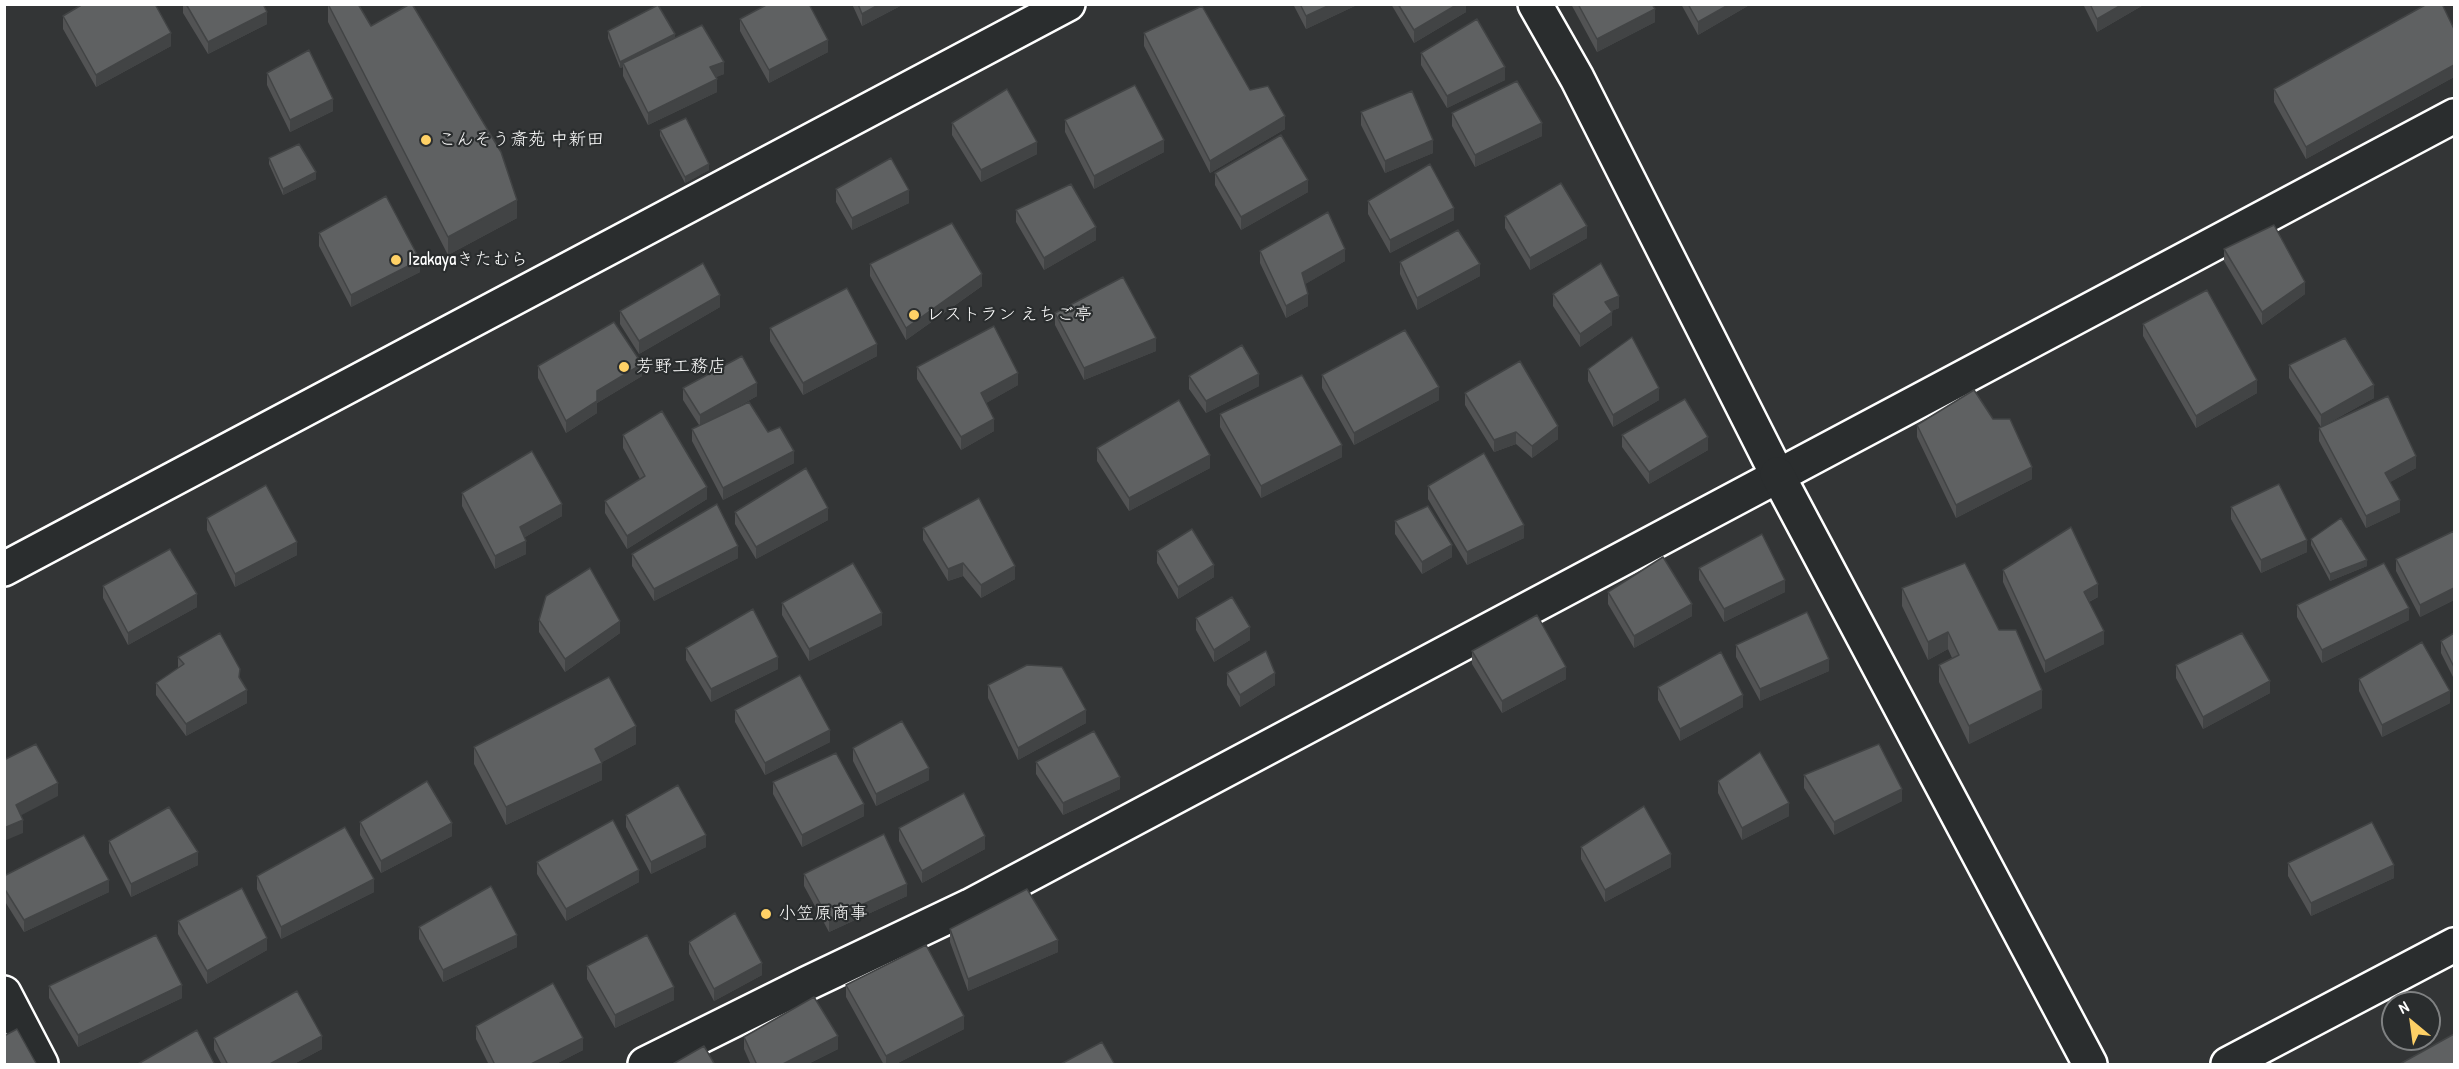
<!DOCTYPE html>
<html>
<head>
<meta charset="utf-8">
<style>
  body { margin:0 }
  #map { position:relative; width:2459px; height:1069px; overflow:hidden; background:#333536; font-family:"Patrick Hand",sans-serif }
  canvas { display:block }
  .frame { position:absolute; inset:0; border:6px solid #fff; pointer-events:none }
  .north { position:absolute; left:2381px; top:991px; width:60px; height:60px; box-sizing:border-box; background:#2a2d2e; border:2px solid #7f8182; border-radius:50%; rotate:331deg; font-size:16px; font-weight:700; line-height:24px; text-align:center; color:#fff }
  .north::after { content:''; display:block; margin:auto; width:21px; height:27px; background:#ffd166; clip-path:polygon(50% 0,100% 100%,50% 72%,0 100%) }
</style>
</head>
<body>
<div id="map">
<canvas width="2459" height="1069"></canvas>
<div class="frame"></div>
<div class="north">N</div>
</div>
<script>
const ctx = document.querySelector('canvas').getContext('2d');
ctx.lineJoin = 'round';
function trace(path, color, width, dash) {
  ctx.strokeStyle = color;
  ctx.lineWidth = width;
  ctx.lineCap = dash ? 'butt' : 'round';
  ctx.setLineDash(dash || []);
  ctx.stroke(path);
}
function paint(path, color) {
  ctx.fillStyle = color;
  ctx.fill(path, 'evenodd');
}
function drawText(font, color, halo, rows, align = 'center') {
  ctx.font = font + ' "Patrick Hand","Klee One",sans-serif';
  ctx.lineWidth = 4.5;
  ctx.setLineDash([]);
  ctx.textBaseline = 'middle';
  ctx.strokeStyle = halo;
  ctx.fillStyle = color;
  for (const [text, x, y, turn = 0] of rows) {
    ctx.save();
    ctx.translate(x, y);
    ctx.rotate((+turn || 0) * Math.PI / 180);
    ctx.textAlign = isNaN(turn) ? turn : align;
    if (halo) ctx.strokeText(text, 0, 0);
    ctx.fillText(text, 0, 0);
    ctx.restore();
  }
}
const street = new Path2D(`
  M1535,4l42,74 200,396
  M4,993l37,71
  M645,1064l163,-81 162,-77 1484,-790
  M2228,1064l226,-119`);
const secondary = new Path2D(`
  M1777,474l313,590
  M4,569l1064,-565`);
trace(street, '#fff', 38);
trace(secondary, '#fff', 38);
trace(street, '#2a2d2e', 33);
trace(secondary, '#2a2d2e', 33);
paint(new Path2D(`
  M183,4h80l4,20 -59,30 -25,-41z
  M328,4l43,22 146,192 -69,37 -120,-233z
  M852,4h52l-42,22z
  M1293,4h66l-53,25z
  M1391,4h75v8l-52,31z
  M1571,4h81l3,18 -58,30z
  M1681,4h70l-53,31z
  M2083,4h62l-48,28z
  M63,16l108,30 -75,41 -33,-58z
  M740,19l88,33 -59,31 -29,-52z
  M2454,29v48l-148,82 -32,-57v-13z
  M608,31l67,7 49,36 -9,3 2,15 -69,33 -25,-49v-9l-3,1 -12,-30z
  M1144,33l141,96 -75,44 -66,-127z
  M1421,53l84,27 -58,28 -26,-43z
  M267,73l66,38 -43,21 -23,-47z
  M1361,112l72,41 -48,20 -24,-48z
  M1452,113l90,23 -67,31 -23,-41z
  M1065,120l99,32 -70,37 -29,-57z
  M952,123l85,31 -56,28 -29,-47z
  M660,130l49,40 -24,13 -25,-47z
  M269,158l47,21 -33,16 -14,-31z
  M1215,173l93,19 -67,38 -26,-45z
  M836,189l73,14 -57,27 -16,-28z
  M1368,201l86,19 -64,33 -22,-39z
  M1016,210l80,30 -52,30 -28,-48z
  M1505,216l82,22 -57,32 -25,-42z
  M319,233l101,39 -69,35 -32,-61z
  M2224,249l81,45 -43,31 -38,-64z
  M1260,251l85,10 -40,23 3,22 -22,12 -26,-55z
  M1400,262l80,14 -63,34 -17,-36z
  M870,264l112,22 -76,54 -36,-64z
  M1553,294l66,14 -8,3 1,14 -32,22 -27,-41z
  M720,307l-81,47 -19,-30v-13z
  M1055,313l101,38 -72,29 -29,-55z
  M2143,324l114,69 -61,35 -53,-92z
  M770,328l107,28 -74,39 -33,-54z
  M2289,365l85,33 -51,28 93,42 -26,14 10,30 -34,16 -47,-87v-13l2,-1 -32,-49z
  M538,366l104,10 -45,27v10l-31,20 -28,-55z
  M917,367l101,18 -32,18 8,28 -33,19 -44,-71z
  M1588,369l71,31 -46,27 -25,-46z
  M1322,375l117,25 -85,45 -32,-57z
  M1189,376l70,10 -53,27 -17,-24z
  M683,388l74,8 -32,18 43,18 26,31 -71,37 -31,-59v-12l7,-4 -16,-25z
  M1465,393l93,46 -26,19 -16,-14 -22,8 -29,-47z
  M1220,414l122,43 -81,41 -41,-71z
  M1993,419l39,60 -76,39 -39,-81v-12z
  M623,435l84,64 -80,50 -22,-36v-12l35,-22 -17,-31z
  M1622,435l86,15 -59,34 -27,-37z
  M1097,448l113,20 -81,43 -32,-50z
  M1428,486l96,52 -57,27 -39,-66z
  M462,493l100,23 -37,21 1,17 -31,15 -33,-63z
  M2231,507l76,45 -46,21 -30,-54z
  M735,512l93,8 -72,39 -21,-35z
  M207,518l90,37 -62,32 -28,-57z
  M1395,521l57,36 -30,17 -27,-40z
  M923,528l92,51 -34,19 -18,-22 -15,5 -25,-41z
  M2454,531v69l-34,17 -24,-46v-12z
  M2311,539l56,27 -37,15 -19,-36z
  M1157,551l57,26 -36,22 -21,-36z
  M632,554l106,4 -84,43 -22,-35z
  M1699,568l86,24 -61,30 -25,-42z
  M2003,570l95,27 -9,5 15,42 -59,29 -42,-91z
  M103,586l94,21 -69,38 -25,-47z
  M1902,588l97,42 43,78 -73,36 -30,-62v-17l13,-7 -4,-9 -20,11 -26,-54z
  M1608,592l84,24 -58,32 -26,-44z
  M782,603l100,22 -73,36 -27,-46z
  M2297,605l112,15 -87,43 -25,-46z
  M1196,618l54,22 -36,22 -18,-32z
  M539,620l81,13 -55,39 -26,-40z
  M2454,633v46l-13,-26v-12z
  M1736,645l93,26 -69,30 -24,-44z
  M686,648l92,21 -67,33 -25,-42z
  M1472,651l94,28 -64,34 -30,-49z
  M178,657l62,23 7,23 -61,33 -30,-41v-12l22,-15z
  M2176,665l94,28 -67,36 -27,-51z
  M1227,673l48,12 -35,22 -13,-22z
  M2359,679l91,24 -68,34 -23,-46z
  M988,685l98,38 -68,37 -30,-62z
  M1658,687l85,20 -63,34 -22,-41z
  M735,710l95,32 -65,33 -30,-53z
  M636,744l-34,18v18l-96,45 -32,-61v-17z
  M853,748l76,32 -53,26 -23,-45z
  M1036,762l84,27 -57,26 -27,-41z
  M1804,775l98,26 -68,34 -30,-47z
  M1718,781l71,35 -47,24 -24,-47z
  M773,782l91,34 -62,31 -29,-53z
  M626,815l80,32 -55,27 -25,-47z
  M360,822l92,14 -71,37 -21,-38z
  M899,828l86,21 -63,34 -23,-42z
  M109,841l89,24 -67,32 -22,-44z
  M1581,847l90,20 -66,35 -24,-43z
  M537,862l102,20 -73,39 -29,-47z
  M2288,863l106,15 -83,38 -23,-40z
  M804,874l103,22 -78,36 -25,-46z
  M4,876l105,16 -85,40 -20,-32z
  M257,876l117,16 -93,47 -24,-50z
  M178,921l89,29 -60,34 -29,-50z
  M419,927l98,20 -74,35 -24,-43z
  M950,929l108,23 -90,39 -18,-49z
  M689,942l73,33 -48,26 -25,-47z
  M587,966l87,34 -59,28 -28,-49z
  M846,985l118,44 -70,36h-10l-38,-68z
  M49,986l133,12 -104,49 -29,-49z
  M476,1026l107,24 -29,15h-65l-13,-26z
  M744,1037l94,12 -32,16h-55l-7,-16z
  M214,1038l108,11 -30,16h-70l-8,-15z`), '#525354');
paint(new Path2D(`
  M880,4h24l-42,22v-12z
  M1332,4h27l-53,25v-13z
  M1458,4h8v8l-52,31v-13z
  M1730,4h21l-53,31v-13z
  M2123,4h22l-48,28v-13z
  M1655,9v13l-58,30v-13z
  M267,12v12l-59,30v-12z
  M171,33v13l-75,41v-12z
  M675,34v6l-52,23v4l-3,1v-6z
  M828,40v12l-59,31v-13z
  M724,62v12l-14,6v-13z
  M2454,65v12l-148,82v-12z
  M1505,67v13l-58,28v-12z
  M717,79v13l-69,33v-12z
  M333,99v12l-43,21v-12z
  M1285,116v13l-75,44v-12z
  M1542,123v13l-67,31v-12z
  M1164,140v12l-70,37v-13z
  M1433,140v13l-48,20v-12z
  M1037,142v12l-56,28v-12z
  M709,164v6l-24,13v-6z
  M316,172v7l-33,16v-6z
  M1308,180v12l-67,38v-13z
  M909,190v13l-57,27v-12z
  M517,200v18l-69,37v-18z
  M1454,208v12l-64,33v-13z
  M1587,226v12l-57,32v-12z
  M1096,227v13l-52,30v-12z
  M1345,249v12l-43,25v-13z
  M420,260v12l-69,35v-12z
  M1480,264v12l-63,34v-12z
  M982,274v12l-76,54v-12z
  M2305,282v12l-43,31v-13z
  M1308,294v12l-22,12v-12z
  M720,295v12l-81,47v-13z
  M1619,296v12l-14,6v-12z
  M1612,312v13l-32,22v-13z
  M1156,338v13l-72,29v-12z
  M877,344v12l-74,39v-12z
  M642,364v12l-45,27v10l-31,20v-12l31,-30z
  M1018,373v12l-37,21v-13z
  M1259,374v12l-53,27v-12z
  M2257,380v13l-61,35v-12z
  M757,383v13l-57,31v-12z
  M2374,385v13l-53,29v-12z
  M1439,387v13l-85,45v-12z
  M1659,388v12l-46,27v-12z
  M994,419v12l-33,19v-13z
  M1558,426v13l-26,19v-12z
  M1516,432v12l-22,8v-12z
  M1708,437v13l-59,34v-12z
  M1342,445v12l-81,41v-12z
  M794,451v12l-71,37v-12z
  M1210,455v13l-81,43v-13z
  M2416,456v12l-31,17v-12z
  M2032,467v12l-76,39v-13z
  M707,487v12l-80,50v-13z
  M2400,500v12l-34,16v-12z
  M562,504v12l-42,24v-13z
  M828,508v12l-72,39v-12z
  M1524,525v13l-57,27v-13z
  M2307,540v12l-46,21v-13z
  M526,541v13l-31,15v-13z
  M297,542v13l-62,32v-13z
  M1452,545v12l-30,17v-12z
  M738,546v12l-84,43v-12z
  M2367,560v6l-37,15v-7z
  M963,563v13l-15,5v-12z
  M1214,565v12l-36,22v-12z
  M1015,566v13l-34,19v-13z
  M1785,580v12l-61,30v-13z
  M2098,584v13l-14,7v-12z
  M2454,588v12l-34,17v-12z
  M197,594v13l-69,38v-12z
  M1692,604v12l-58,32v-12z
  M2409,608v12l-87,43v-13z
  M882,613v12l-73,36v-12z
  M620,621v12l-55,39v-13z
  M1250,627v13l-36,22v-12z
  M2104,631v13l-59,29v-12z
  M1948,632v17l-20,11v-18z
  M778,657v12l-67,33v-13z
  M1829,659v12l-69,30v-12z
  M1566,667v12l-64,34v-12z
  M1275,673v12l-35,22v-12z
  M2270,681v12l-67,36v-12z
  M247,690v13l-61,33v-12z
  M2042,690v18l-73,36v-18z
  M2450,691v12l-68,34v-12z
  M1743,695v12l-63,34v-12z
  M1086,710v13l-68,37v-12z
  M636,726v18l-41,22v-17z
  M830,730v12l-65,33v-12z
  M602,763v17l-96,45v-18z
  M929,768v12l-53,26v-12z
  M1120,777v12l-57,26v-12z
  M58,783v13l-42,22v-13z
  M1902,789v12l-68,34v-13z
  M1789,803v13l-47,24v-12z
  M864,804v12l-62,31v-12z
  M23,820v13l-19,8v-13z
  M452,823v13l-71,37v-12z
  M706,835v12l-55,27v-12z
  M985,836v13l-63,34v-12z
  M198,852v13l-67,32v-13z
  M1671,854v13l-66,35v-12z
  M2394,865v13l-83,38v-13z
  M639,870v12l-73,39v-12z
  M374,879v13l-93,47v-12z
  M109,880v12l-85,40v-12z
  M907,884v12l-78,36v-12z
  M517,935v12l-74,35v-12z
  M267,938v12l-60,34v-13z
  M1058,940v12l-90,39v-12z
  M762,963v12l-48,26v-12z
  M182,985v13l-104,49v-12z
  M674,987v13l-59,28v-13z
  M964,1016v13l-70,36h-8v-9z
  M322,1036v13l-30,16h-24z
  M838,1036v13l-32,16h-25z
  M583,1038v12l-29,15h-25z`), '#424445');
const building = new Path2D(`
  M83,4h72l16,29 -75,42 -33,-59z
  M186,4h77l4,8 -59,30z
  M328,4h30l13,22 39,-22h2l89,148 16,48 -69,37z
  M768,4h41l19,36 -59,30 -29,-51z
  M858,4h22l-18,10z
  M1300,4h32l-26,12z
  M1398,4h60l-44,26z
  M1578,4h74l3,5 -58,30z
  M1688,4h42l-32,18z
  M2090,4h33l-26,15z
  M2427,4h15l12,25v36l-148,82 -32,-58z
  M658,5l17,29 -55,28 -12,-31z
  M1202,6l48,84 18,-4 17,30 -75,45 -66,-128z
  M1477,19l28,48 -58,29 -26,-43z
  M702,25l22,37 -14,5 7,12 -69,34 -25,-50z
  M309,50l24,49 -43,21 -23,-47z
  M1517,81l25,42 -67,32 -23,-42z
  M1135,85l29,55 -70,36 -29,-56z
  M1007,89l30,53 -56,28 -29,-47z
  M1412,91l21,49 -48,21 -24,-49z
  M686,118l23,46 -24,13 -25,-47z
  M1281,135l27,45 -67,37 -26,-44z
  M299,144l17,28 -33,17 -14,-31z
  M891,158l18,32 -57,28 -16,-29z
  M1430,164l24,44 -64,32 -22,-39z
  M1561,183l26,43 -57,32 -25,-42z
  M1071,184l25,43 -52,31 -28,-48z
  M386,196l34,64 -69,35 -32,-62z
  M1328,212l17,37 -43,24 6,21 -22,12 -26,-55z
  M952,223l30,51 -76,54 -36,-64z
  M2274,225l31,57 -43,30 -38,-63z
  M1458,230l22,34 -63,34 -17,-36z
  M703,263l17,32 -81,46 -19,-30z
  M1601,263l18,33 -14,6 7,10 -32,22 -27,-40z
  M1123,277l33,61 -72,30 -29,-55z
  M847,288l30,56 -74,39 -33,-55z
  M2207,290l50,90 -61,36 -53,-92z
  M614,322l28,42 -45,27v10l-31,20 -28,-55z
  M994,326l24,47 -37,20 13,26 -33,18 -44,-70z
  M1405,330l34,57 -85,46 -32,-58z
  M1632,337l27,51 -46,27 -25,-46z
  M2345,338l29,47 -53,30 -32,-50z
  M1242,345l17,29 -53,27 -17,-25z
  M742,356l15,27 -57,32 -17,-27z
  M1520,361l38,65 -26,20 -16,-14 -22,8 -29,-47z
  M1302,375l40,70 -81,41 -41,-72z
  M1974,390l19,29h17l22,48 -76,38 -39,-80z
  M2388,396l28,60 -31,17 15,27 -34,16 -47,-88z
  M1685,399l23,38 -59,35 -27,-37z
  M1179,400l31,55 -81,43 -32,-50z
  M749,402l19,30 12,-5 14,24 -71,37 -31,-59z
  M662,411l45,76 -80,49 -22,-35 40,-25 -22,-41z
  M532,451l30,53 -42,23 6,14 -31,15 -33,-63z
  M1484,453l40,72 -57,27 -39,-66z
  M806,468l22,40 -72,39 -21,-35z
  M2279,484l28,56 -46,20 -30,-53z
  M266,485l31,57 -62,32 -28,-56z
  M979,498l36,68 -34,19 -18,-22 -15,6 -25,-41z
  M717,504l21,42 -84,43 -22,-35z
  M1428,506l24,39 -30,17 -27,-41z
  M2341,518l26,42 -37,14 -19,-35z
  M2071,527l27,57 -14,8 20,39 -59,30 -42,-91z
  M1192,529l22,36 -36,22 -21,-36z
  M2454,531v57l-34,17 -24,-46z
  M1762,534l23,46 -61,29 -25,-41z
  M170,549l27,45 -69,39 -25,-47z
  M1663,557l29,47 -58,32 -26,-44z
  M853,563l29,50 -73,36 -27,-46z
  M1965,563l34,67h17l26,60 -73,36 -30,-61 20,-10 -11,-23 -20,10 -26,-54z
  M2384,563l25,45 -87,42 -25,-45z
  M590,568l30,53 -55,38 -26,-39 7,-24z
  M1232,597l18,30 -36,23 -18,-32z
  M753,609l25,48 -67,32 -25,-41z
  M1807,612l22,47 -69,30 -24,-44z
  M1537,615l29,52 -64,34 -30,-50z
  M220,633l20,36 -1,8 8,13 -61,34 -30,-41 28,-19 -6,-7z
  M2242,633l28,48 -67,36 -27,-52z
  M2454,633v34l-13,-26z
  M2422,642l28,49 -68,34 -23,-46z
  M1266,651l9,22 -35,22 -13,-22z
  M1721,652l22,43 -63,34 -22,-42z
  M1027,665l35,2 24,43 -68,38 -30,-63z
  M800,675l30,55 -65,33 -30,-53z
  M609,677l27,49 -41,23 7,14 -96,44 -32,-60z
  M902,721l27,47 -53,26 -23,-46z
  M1094,731l26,46 -57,26 -27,-41z
  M36,744l22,39 -42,22 7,15 -19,8v-68z
  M1879,744l23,45 -68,33 -30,-47z
  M1760,752l29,51 -47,25 -24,-47z
  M836,753l28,51 -62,31 -29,-53z
  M427,781l25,42 -71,38 -21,-39z
  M678,785l28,50 -55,27 -25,-47z
  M964,793l21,43 -63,35 -23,-43z
  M1644,806l27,48 -66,36 -24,-43z
  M169,807l29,45 -67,32 -22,-43z
  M613,820l26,50 -73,39 -29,-47z
  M2372,822l22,43 -83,38 -23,-40z
  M345,827l29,52 -93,48 -24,-51z
  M884,834l23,50 -78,36 -25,-46z
  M84,835l25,45 -85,40 -20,-32v-12z
  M491,886l26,49 -74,35 -24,-43z
  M242,888l25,50 -60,33 -29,-50z
  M1027,889l31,51 -90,39 -18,-50z
  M735,913l27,50 -48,26 -25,-47z
  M156,935l26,50 -104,50 -29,-49z
  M647,935l27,52 -59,28 -28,-49z
  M926,945l38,71 -78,40 -40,-71z
  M553,983l30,55 -54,27h-34l-19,-39z
  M297,991l25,45 -54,29h-40l-14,-27z
  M814,997l24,39 -57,29h-24l-13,-28z
  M17,1029l20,36h-33v-29z
  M197,1030l18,35h-79z
  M2454,1034v31h-56z
  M1102,1042l13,23h-56z
  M704,1046l11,19h-44z`);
paint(building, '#5f6162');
trace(building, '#424445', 1.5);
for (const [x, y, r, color] of [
  [426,140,6,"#ffd166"],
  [396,260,6,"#ffd166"],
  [914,315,6,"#ffd166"],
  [624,367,6,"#ffd166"],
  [766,914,6,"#ffd166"]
]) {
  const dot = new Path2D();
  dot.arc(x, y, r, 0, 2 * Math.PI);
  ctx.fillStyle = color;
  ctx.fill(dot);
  trace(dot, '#2a2d2e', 2);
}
drawText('18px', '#fff', '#2a2d2e', [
  ["こんそう斎苑 中新田",438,140],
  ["Izakayaきたむら",408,260],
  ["レストラン えちご亭",926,315],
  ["芳野工務店",636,367],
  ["小笠原商事",778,914]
], 'left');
</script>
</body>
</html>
